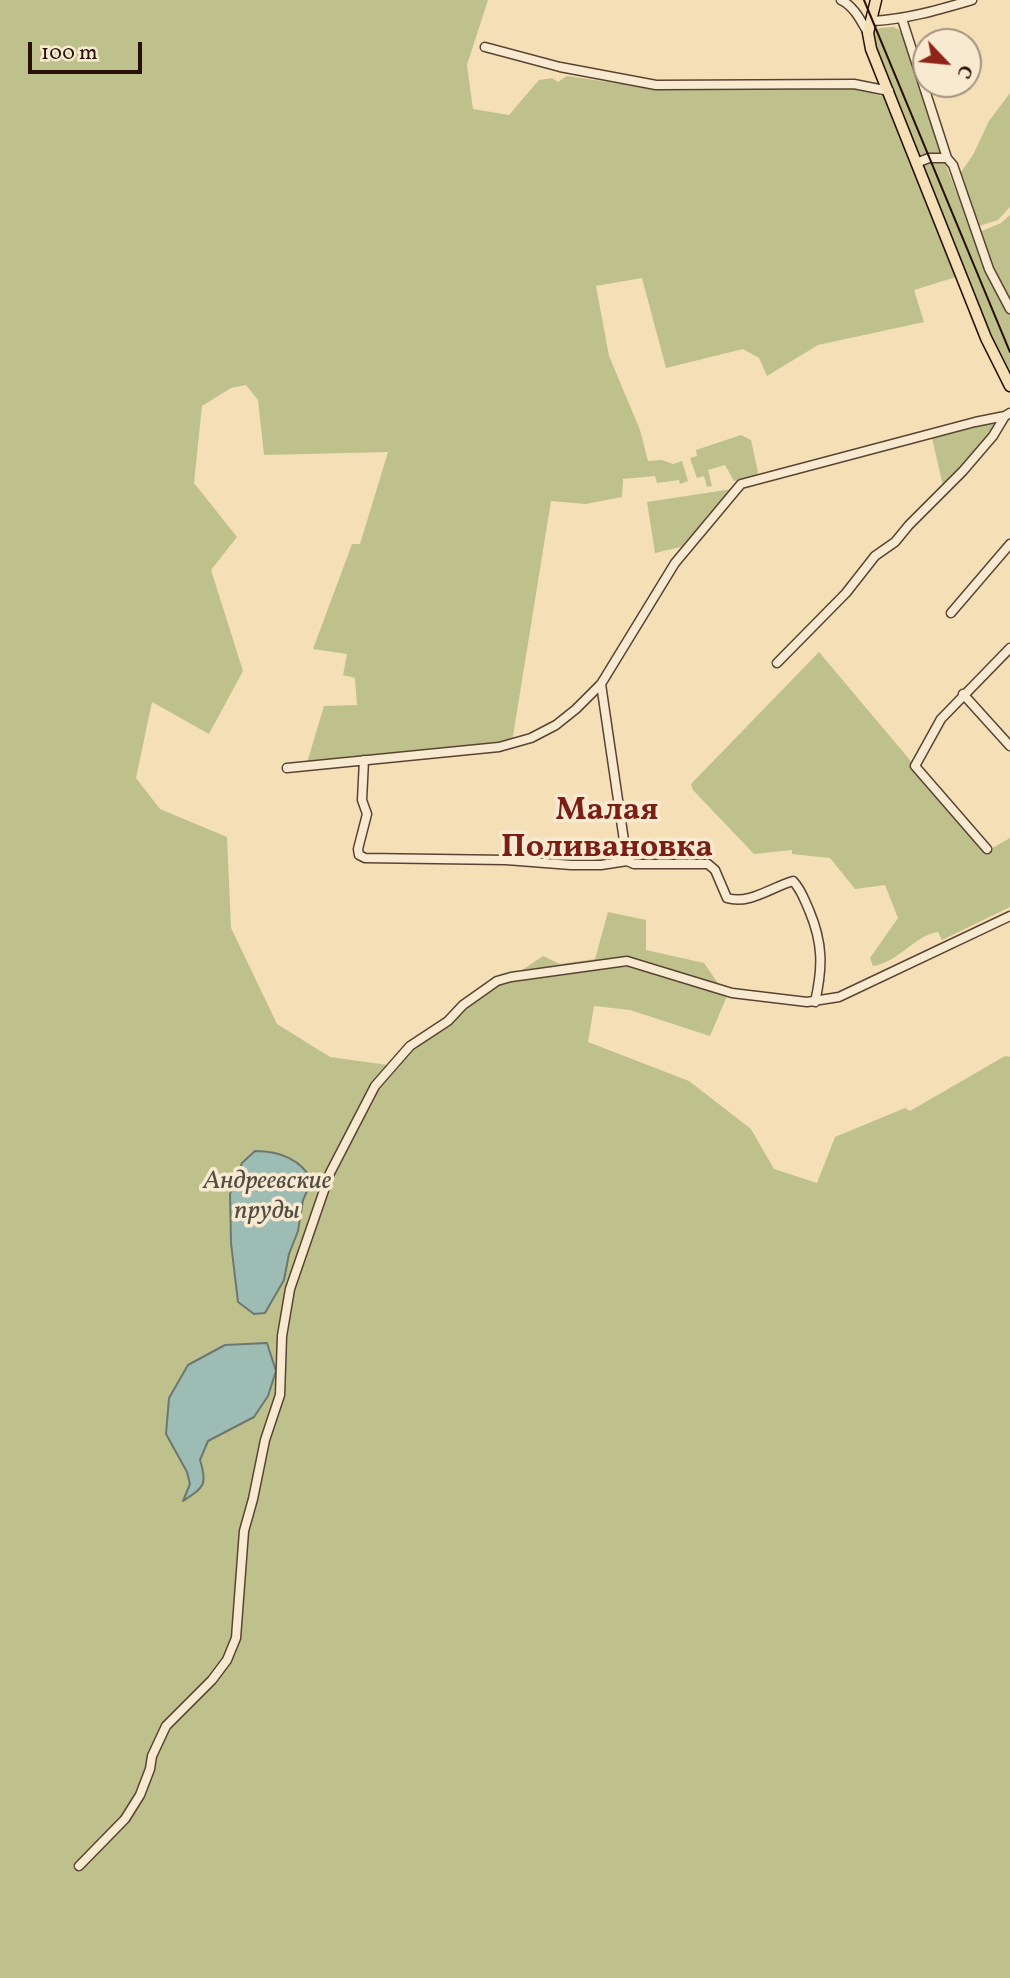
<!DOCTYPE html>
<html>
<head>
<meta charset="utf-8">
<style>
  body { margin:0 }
  #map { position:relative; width:1010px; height:1978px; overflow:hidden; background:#f4dfb6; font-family:Vollkorn,serif }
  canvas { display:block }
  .north { position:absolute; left:912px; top:28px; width:70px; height:70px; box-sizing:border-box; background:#f8ead0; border:2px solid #a59280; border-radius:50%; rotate:116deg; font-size:19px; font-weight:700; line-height:28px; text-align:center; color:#280f07 }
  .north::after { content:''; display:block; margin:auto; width:24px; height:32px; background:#8f2418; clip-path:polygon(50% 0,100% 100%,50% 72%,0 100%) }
  .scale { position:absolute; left:28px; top:42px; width:114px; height:32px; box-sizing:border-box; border:4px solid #280f07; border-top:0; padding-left:9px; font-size:21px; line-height:24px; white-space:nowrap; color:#280f07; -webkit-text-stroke:5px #f8ead0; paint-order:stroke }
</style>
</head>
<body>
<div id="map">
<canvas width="1010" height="1978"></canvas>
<div class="north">С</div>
<div class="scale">100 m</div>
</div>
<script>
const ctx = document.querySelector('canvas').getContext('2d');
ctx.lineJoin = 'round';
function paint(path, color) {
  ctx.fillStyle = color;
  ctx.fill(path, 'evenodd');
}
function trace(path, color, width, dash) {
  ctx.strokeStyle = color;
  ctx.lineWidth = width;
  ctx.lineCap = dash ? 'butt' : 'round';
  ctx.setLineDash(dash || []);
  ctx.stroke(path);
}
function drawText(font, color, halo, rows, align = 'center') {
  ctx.font = font + ' Vollkorn,serif';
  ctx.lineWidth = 7;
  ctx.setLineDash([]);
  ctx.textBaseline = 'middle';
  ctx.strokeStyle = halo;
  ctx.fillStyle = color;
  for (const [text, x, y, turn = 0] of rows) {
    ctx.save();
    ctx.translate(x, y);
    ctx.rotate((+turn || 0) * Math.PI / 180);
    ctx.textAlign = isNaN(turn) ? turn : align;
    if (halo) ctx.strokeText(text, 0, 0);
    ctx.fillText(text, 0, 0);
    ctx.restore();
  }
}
paint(new Path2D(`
  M0,0h488l-21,65 6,44 36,6 30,-35 13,-2 6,4 9,-6 90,13 196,-2 32,10 71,180 -42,13 10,32 -106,23 -51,31 -8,-18 -16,-9 -77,19 -24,-90 -46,8 13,70 31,74 8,31 14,-1 11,4 9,-3 6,20 -8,3 -1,-4 -22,3 -2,-7 -32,3 -1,18 -36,7 -35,-3 -39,241 -205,21 17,-57 33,-1 -2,-27 -12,-3 4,-21 -34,-5 39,-105h8l28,-92 -124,3 -6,-55 -12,-15 -15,3 -29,18 -8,77 43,54 -26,33 32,101 -34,63 -57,-32 -16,76 24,31 67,28 4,91 46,96 53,33 65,9c44,-44 97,-75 148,-110l17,8 35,-5 13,-47 38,8v30l58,13 23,33 -17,40 -80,-26 -36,-4 -6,36 101,39 62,48 23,40 43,14 18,-46 70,-29 5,3 95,-55 5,1v921h-1010z
  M893,27l5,2 3,4 44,130 42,108 23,44v62l-30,-66 -106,-263v-17l6,-3z
  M1010,93v114l-12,13 -22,7 -17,-52 14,-20 16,-34z
  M1010,215v86l-33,-68 24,-10z
  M992,423h4v5l-53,58 -11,-48z
  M741,435l10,5 7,32 -2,4 -22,5 -9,-16 -17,5 4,16 -5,1 -3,-11 -7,2 -7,-20 7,-2 -1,-6z
  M732,489l-47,57 -30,7 -8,-51z
  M819,652l149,177 17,23 25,-14v69l-68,33 -4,-8c-23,3 -39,30 -65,34l-3,-8 28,-40 -13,-33 -30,4 -25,-31 -38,-4v-4l-38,4 -61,-64 -2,-6z`), '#bfc18c');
const water = new Path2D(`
  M255,1151c24,0 45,8 57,29l-9,20 -5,31 -9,23 -5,26 -19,33 -11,1 -16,-12 -7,-59 -1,-49 12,-31z
  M267,1343l9,28 -8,25 -14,21 -46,24 -8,19c8,25 4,27 -17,41l7,-17 -3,-12 -21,-38 3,-36 19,-33 37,-20z`);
paint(water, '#9cbcb4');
trace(water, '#6e776f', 2);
const minor = new Path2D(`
  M841,0c13,6 20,21 27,33
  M902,19l45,139 6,7 36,104 21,40
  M873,21c35,-2 65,-11 99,-21
  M485,47l75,20 96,18 198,-1 35,7
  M916,163l13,-5h18
  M951,613l59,-69
  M777,663l69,-70 29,-37 20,-14 14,-17 54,-54 30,-35 12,-20
  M601,684l26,177
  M963,694l47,52
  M364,760l-2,40 5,14 -9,35 1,6 6,3 141,2 65,5h30l26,-4 7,3h74l7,6 12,28c22,7 45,-11 66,-17 8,8 11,18 16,29 14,33 14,57 6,92
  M287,768l212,-21 32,-9 25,-13 20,-16 25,-25 74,-121 66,-79 234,-62 30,-6 5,-3
  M987,849l-72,-83 26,-47 69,-71
  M79,1866l46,-47 15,-24 10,-26 2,-13 14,-30 46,-46 15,-20 9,-22 8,-107 9,-32 12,-59 15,-45 2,-59 8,-47 40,-116 45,-87 35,-40 38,-25 15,-16 34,-24 14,-4 116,-16 105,32 75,9 32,-5 171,-81`);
const major = new Path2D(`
  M876,0l-8,33 3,16 115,289 24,48`);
trace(minor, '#5b4333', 11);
trace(major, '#280f07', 13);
trace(minor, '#f8ead0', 8);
trace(major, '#f4dfb6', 10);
trace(new Path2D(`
  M864,0l146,352`), '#280f07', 2);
drawText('italic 26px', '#514c44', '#f8ead0', [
  ["Андреевские",267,1183],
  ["пруды",267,1213]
]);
drawText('bold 32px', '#7a1f14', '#f8ead0', [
  ["Малая",607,813],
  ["Поливановка",607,850]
]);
</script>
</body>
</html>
